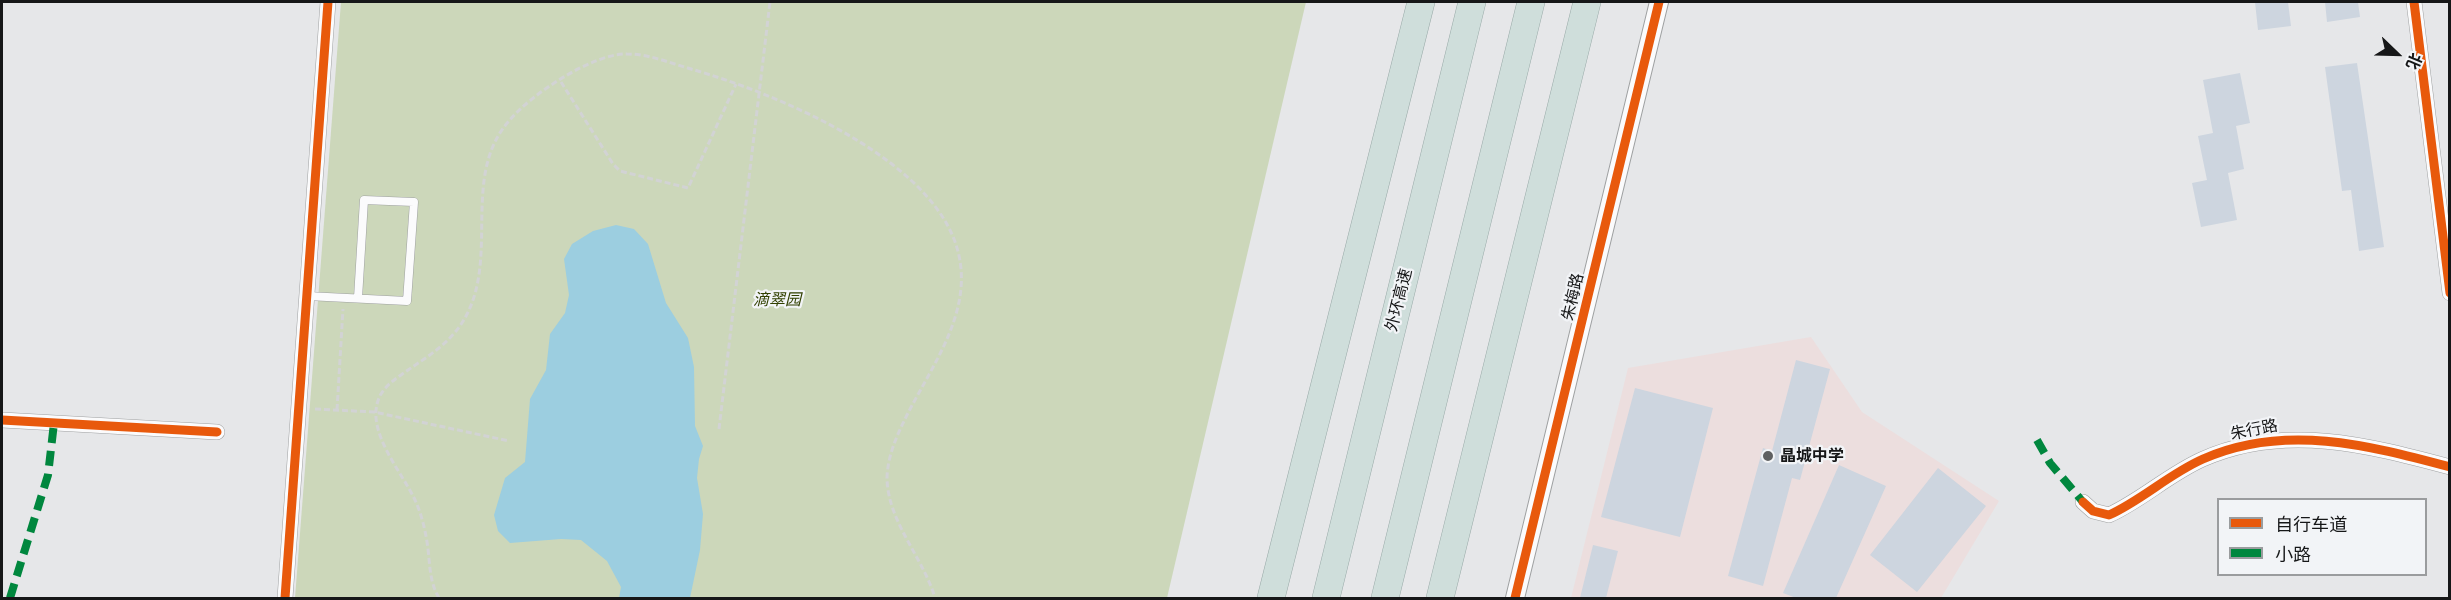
<!DOCTYPE html>
<html>
<head>
<meta charset="utf-8">
<style>
  body { margin:0 }
  #map { position:relative; width:2451px; height:600px; overflow:hidden; background:#e6e7e9; font-family:"Crimson Pro","Noto Sans SC",serif }
  canvas { display:block }
  .frame { position:absolute; inset:0; border:3px solid #161718; pointer-events:none }
  .legend { position:absolute; left:2217px; top:498px; width:210px; height:78px; box-sizing:border-box; background:#f2f4f7; border:2px solid #9a9c9e; margin:0; padding:8px 10px; list-style:none; font-size:18px; color:#161718 }
  .legend li { display:flex; align-items:center; gap:12px; height:30px }
  .legend b { width:30px; border:2px solid #9a9c9e }
  .north { position:absolute; left:2367px; top:24px; width:60px; height:60px; -webkit-text-stroke:4px #f2f4f7; paint-order:stroke; rotate:113deg; font-size:16px; font-weight:700; line-height:24px; text-align:center; color:#161718 }
  .north::after { content:''; display:block; margin:auto; width:21px; height:27px; background:#161718; clip-path:polygon(50% 0,100% 100%,50% 72%,0 100%) }
</style>
</head>
<body>
<div id="map">
<canvas width="2451" height="600"></canvas>
<div class="frame"></div>
<ul class="legend">
<li><b style="height:8px;background:#e8590c"></b>自行车道</li>
<li><b style="height:8px;background:#00873e"></b>小路</li>
</ul>
<div class="north">北</div>
</div>
<script>
const ctx = document.querySelector('canvas').getContext('2d');
ctx.lineJoin = 'round';
function paint(path, color) {
  ctx.fillStyle = color;
  ctx.fill(path, 'evenodd');
}
function trace(path, color, width, dash) {
  ctx.strokeStyle = color;
  ctx.lineWidth = width;
  ctx.lineCap = dash ? 'butt' : 'round';
  ctx.setLineDash(dash || []);
  ctx.stroke(path);
}
function drawText(font, color, halo, rows, align = 'center') {
  ctx.font = font + ' "Crimson Pro","Noto Sans SC",serif';
  ctx.lineWidth = 4.5;
  ctx.setLineDash([]);
  ctx.textBaseline = 'middle';
  ctx.strokeStyle = halo;
  ctx.fillStyle = color;
  for (const [text, x, y, turn = 0] of rows) {
    ctx.save();
    ctx.translate(x, y);
    ctx.rotate((+turn || 0) * Math.PI / 180);
    ctx.textAlign = isNaN(turn) ? turn : align;
    if (halo) ctx.strokeText(text, 0, 0);
    ctx.fillText(text, 0, 0);
    ctx.restore();
  }
}
paint(new Path2D(`
  M1811,337l51,75 137,89 -58,97h-370l57,-230z`), '#ecdede');
paint(new Path2D(`
  M341,2h965l-139,596h-872z`), '#ccd7ba');
paint(new Path2D(`
  M616,225l18,4 14,15 18,59 22,35 6,29 1,59 8,20 -4,13 -2,19 6,36 -3,36 -10,48h-71l2,-11 -14,-26 -26,-21 -20,-1 -51,4 -12,-12 -4,-16 11,-37 20,-16 5,-63 16,-29 4,-36 15,-21 4,-18 -5,-36 8,-15 21,-13z`), '#9ccee0');
paint(new Path2D(`
  M2255,2h33l3,24 -33,4z
  M2325,2h33l2,15 -33,5z
  M2357,63l27,184 -25,4 -8,-61 -9,1 -17,-124z
  M2240,73l10,50 -14,3 8,43 -16,4 9,47 -36,7 -9,-44 15,-3 -9,-44 15,-3 -10,-53z
  M1796,360l34,9 -30,111 -8,-2 -29,108 -35,-10 35,-128 9,3z
  M1635,388l78,20 -33,129 -79,-20z
  M1839,465l47,21 -50,112h-40l-13,-5z
  M1938,468l48,38 -69,86 -47,-37z
  M1593,545l25,6 -12,47h-26z`), '#cdd5df');
const service = new Path2D(`
  M307,296l100,5 7,-99 -50,-2 -6,98`);
const minor = new Path2D(`
  M2414,2l36,291
  M2,420l215,12
  M2083,502l10,9 16,4c33,-15 60,-41 94,-56 81,-36 165,-14 247,8
  M285,598l43,-596`);
const tertiary = new Path2D(`
  M1515,598l144,-596`);
const motorway = new Path2D(`
  M1271,598l150,-596
  M1326,598l146,-596
  M1385,598l146,-596
  M1440,598l147,-596`);
trace(service, '#9ea0a1', 9);
trace(minor, '#9ea0a1', 16);
trace(tertiary, '#9ea0a1', 20);
trace(motorway, '#98a9a7', 28);
trace(new Path2D(`
  M561,82l52,82 7,7 68,17 48,-104
  M315,409l59,3 135,29
  M337,410l6,-101
  M719,429l51,-427
  M439,598c-9,-15 -9,-31 -11,-49 -2,-16 -6,-34 -13,-49 -14,-30 -53,-72 -34,-106 6,-10 17,-17 27,-24 22,-15 45,-29 58,-54 33,-61 -5,-141 43,-195 21,-26 84,-68 118,-67 22,0 43,9 64,15 83,24 229,84 263,170 25,65 -19,121 -47,176 -10,20 -19,40 -20,62 0,44 36,80 48,121`), '#d2d3d4', 3, [6, 3]);
trace(service, '#fbfbfc', 8);
trace(minor, '#fbfbfc', 15);
trace(tertiary, '#fbfbfc', 18);
trace(motorway, '#cfdedb', 27);
trace(new Path2D(`
  M2037,440l13,23 33,39
  M10,598l38,-123 6,-52`), '#00873e', 8, [15, 8]);
trace(new Path2D(`
  M2414,2l36,291
  M2,420l215,12
  M2083,502l10,9 16,4c33,-15 60,-41 94,-56 81,-36 165,-14 247,8
  M285,598l43,-596
  M1515,598l144,-596`), '#e8590c', 9);
for (const [x, y, r, color] of [
  [1768,456,6,"#5f6061"]
]) {
  const dot = new Path2D();
  dot.arc(x, y, r, 0, 2 * Math.PI);
  ctx.fillStyle = color;
  ctx.fill(dot);
  trace(dot, '#f2f4f7', 2);
}
drawText('16px', '#161718', '#f2f4f7', [
  ["朱梅路",1573,297,-77],
  ["外环高速",1399,300,-76],
  ["朱行路",2254,430,-11]
]);
drawText('italic 16px', '#314000', '#f2f4f7', [
  ["滴翠园",777,300]
]);
drawText('bold 16px', '#161718', '#f2f4f7', [
  ["晶城中学",1780,456]
], 'left');
</script>
</body>
</html>
